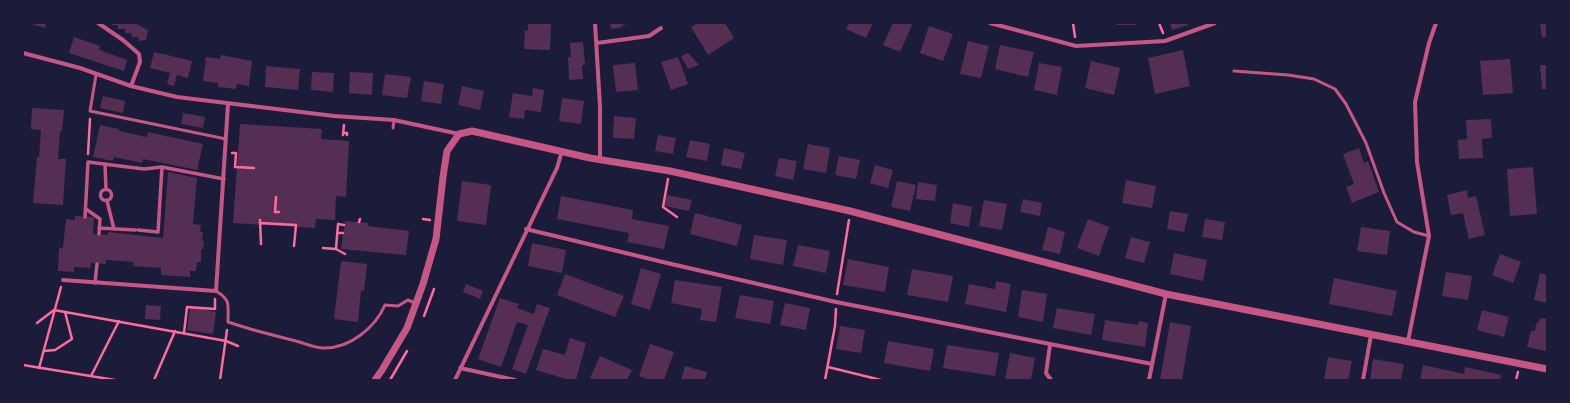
<!DOCTYPE html>
<html>
<head>
<meta charset="utf-8">
<style>
  body { margin:0 }
  #map { position:relative; width:1570px; height:403px; overflow:hidden; background:#1b1b3a; font-family:"Exo 2",sans-serif }
  canvas { display:block }
  .frame { position:absolute; inset:0; border:24px solid #1b1b3a; pointer-events:none }
</style>
</head>
<body>
<div id="map">
<canvas width="1570" height="403"></canvas>
<div class="frame"></div>
</div>
<script>
const ctx = document.querySelector('canvas').getContext('2d');
ctx.lineJoin = 'round';
function paint(path, color) {
  ctx.fillStyle = color;
  ctx.fill(path, 'evenodd');
}
function trace(path, color, width, dash) {
  ctx.strokeStyle = color;
  ctx.lineWidth = width;
  ctx.lineCap = dash ? 'butt' : 'round';
  ctx.setLineDash(dash || []);
  ctx.stroke(path);
}
paint(new Path2D(`
  M28,23h18l-1,5z
  M111,23h24l13,7 -2,10 -7,1 -1,-4h-6l-1,-4h-6v-4h-7v-4h-6z
  M528,23h23l-1,27 -26,-1 1,-19 3,1z
  M610,23h17v1l-5,1 1,2 -12,2z
  M698,23h27l9,15 -26,17 -17,-28z
  M849,23h24l-7,15 -20,-9z
  M893,23h15l4,2 -12,27 -17,-7z
  M1116,23h20v2h-20z
  M1170,23h18v2l-16,5z
  M1540,23h7v14h-5z
  M929,26l24,8 -10,27 -23,-8z
  M74,37l26,9 -1,4 28,10 -3,11 -55,-18z
  M968,41l21,5 -8,32 -21,-4z
  M583,42l2,23h-3l1,14 -14,1 -1,-23h3l-1,-14z
  M1000,45l34,7 -6,25 -33,-8z
  M1183,50l7,36 -35,8 -7,-36z
  M154,52l38,9 -4,17 -11,-3 -3,11 -7,-2 3,-11 -20,-5z
  M688,53l11,12 -11,4 -7,-13z
  M221,55l31,6 -3,25 -12,-2 -1,5 -18,-2v-4l-15,-2 3,-24 14,2z
  M678,57l10,27 -17,6 -10,-28z
  M1510,59l3,34 -30,2 -3,-34z
  M1091,61l29,7 -6,27 -29,-7z
  M635,63l3,27 -22,2 -3,-27z
  M1039,63l23,4 -5,28 -23,-5z
  M1540,65h7v24h-5z
  M266,66l34,3 -2,21 -33,-3z
  M312,72l22,1 -1,19 -22,-2z
  M350,72l23,1 -1,22 -23,-2z
  M385,74l26,3 -4,21 -25,-3z
  M424,81l20,3 -3,20 -20,-3z
  M462,86l22,5 -4,19 -22,-5z
  M533,88l11,2 -3,22 -16,-2 -1,9 -15,-2 4,-24 19,3z
  M103,96l22,5 -2,12 -23,-5z
  M562,98l22,3 -3,23 -22,-3z
  M32,108l32,2 -2,21h-2l-2,28h8l-3,46 -30,-2 4,-46 2,1 2,-28 -10,-1z
  M183,113l22,4 -2,11 -22,-4z
  M614,116l22,2 -2,21 -21,-1z
  M1491,119l1,19 -10,1 1,19 -24,1 -1,-19 9,-1 -1,-19z
  M240,124l82,5 -1,10 28,2 -3,56 -10,-1 -1,24 -19,-1 -1,9 -82,-5z
  M100,125l19,4v2l28,6 1,-5 55,12 -6,26 -54,-11 -1,4 -28,-6 -1,4 -20,-4z
  M658,135l18,3 -3,16 -18,-3z
  M690,140l20,4 -3,17 -21,-4z
  M808,144l22,4 -4,25 -23,-4z
  M724,148l21,5 -4,16 -20,-4z
  M1359,148l5,15 4,-2 11,31 -27,11 -6,-16 8,-3 -11,-30z
  M839,156l21,4 -4,19 -21,-4z
  M779,158l18,3 -4,19 -18,-4z
  M875,165l18,5 -5,18 -18,-5z
  M1533,167l4,47 -27,2 -3,-47z
  M168,172l29,6 -4,46 8,1 -1,7h3l-1,9h2l-1,8h-2v13h-4l-1,9h-6v6l-29,-2v-7l-28,-2 1,-4 -28,-2v4l-15,-1 -1,5 -16,-1v5l-16,-1 1,-23h4l3,-29 9,1v-4l19,1 -1,17 15,1v-3l55,6z
  M1126,180l30,6 -4,22 -30,-5z
  M462,181l29,4 -5,40 -29,-4z
  M897,181l19,4 -6,26 -19,-4z
  M918,182l19,3 -2,16 -19,-2z
  M1467,190l1,8 8,-2 9,39 -16,4 -6,-26 -12,2 -4,-20z
  M667,195l25,5 -3,11 -24,-5z
  M561,196l72,14 -1,9 37,7 -5,23 -37,-7 2,-9 -72,-14z
  M1023,199l19,4 -2,13 -20,-4z
  M984,200l23,4 -5,26 -23,-4z
  M953,203l19,4 -3,20 -19,-4z
  M1170,211l18,3 -4,18 -17,-3z
  M695,213l47,12 -5,21 -47,-12z
  M1088,219l21,8 -10,29 -22,-8z
  M1205,219l20,3 -3,18 -20,-3z
  M345,221l23,2v3l41,5 -3,24 -65,-6z
  M1048,227l17,5 -5,22 -18,-4z
  M1361,227l29,4 -3,24 -30,-4z
  M754,235l33,5 -4,25 -33,-6z
  M1131,237l19,5 -6,21 -19,-5z
  M532,243l34,7 -4,23 -34,-7z
  M798,245l32,6 -4,22 -33,-7z
  M1174,253l33,7 -4,21 -33,-7z
  M1500,254l21,8 -8,21 -21,-8z
  M848,259l41,8 -4,25 -42,-7z
  M341,261l26,3 -3,27h-3l-3,31 -24,-3z
  M641,268l20,6 -11,36 -19,-6z
  M912,269l41,7 -5,26 -41,-7z
  M1446,272l26,4 -4,24 -26,-4z
  M1540,273l7,2v28l-13,-3z
  M565,274l59,22 -9,21 -58,-22z
  M1334,278l63,13 -5,25 -63,-12z
  M675,280l47,7 -6,35 -16,-2 2,-11 -31,-6z
  M996,281l15,3 -5,28 -41,-8 4,-20 26,5z
  M466,284l17,7 -3,8 -17,-7z
  M1022,290l25,4 -4,28 -25,-5z
  M740,295l34,6 -4,23 -35,-6z
  M500,298l19,6 -2,4 17,6 3,-10 13,4 -24,66 -14,-5 16,-44 -11,-3 -16,45 -23,-8z
  M785,303l25,5 -4,22 -26,-5z
  M146,305l15,1 -1,14 -15,-1z
  M190,307l26,5 -3,22 -26,-4z
  M1057,308l38,6 -4,21 -38,-7z
  M1482,310l27,7 -5,20 -27,-7z
  M1541,318l6,1 -1,32 -19,-4 4,-16h4l1,-6z
  M1105,320l33,5 1,-4 9,2 -3,24 -43,-7z
  M1170,322l21,4 -9,54h-22z
  M840,326l25,4 -4,23 -25,-4z
  M570,338l16,5 -10,37h-7l-33,-10 7,-21 22,6z
  M888,341l46,8 -4,22 -46,-8z
  M650,344l24,8 -10,28h-14l-11,-4z
  M947,345l52,8 -4,23 -52,-8z
  M1010,353l25,5 -4,22h-26z
  M600,356l32,14 -5,10h-31l-6,-2z
  M1328,357l24,4 -4,19h-24z
  M1373,359l31,5 -3,16h-31z
  M1423,365l41,9 1,-7 36,8 -1,5h-80z
  M685,366l22,6 -2,8h-24z`), '#542f53');
trace(new Path2D(`
  M1073,23l2,14
  M1159,23l4,10
  M344,133h3v2
  M343,135l1,-10
  M232,153h4l-1,14 19,1
  M88,154l2,-35
  M668,179l-5,28 14,10
  M276,197l-1,15h4
  M423,219l7,1
  M260,220l1,24
  M359,222l1,-3
  M260,223l36,2 -2,21
  M337,233h6
  M323,248l13,1 2,-25 6,1
  M336,249l9,5
  M837,294l12,-74
  M424,316l10,-27
  M37,323l17,-13 172,31 12,5
  M184,333l3,-26 28,2v-10
  M44,351l11,-1 17,-11 -7,-27
  M23,365l92,15
  M828,367l53,13
  M39,368l22,-81
  M91,376l28,-55
  M154,380l21,-49
  M220,380l7,-50
  M390,380l17,-29
  M825,380l10,-54 1,-17
  M1516,380l2,-8`), '#ff6b9d', 2.5);
trace(new Path2D(`
  M1234,71l54,4 26,4 21,10 11,15 20,39 18,50 13,29 17,10 15,4
  M96,75l-6,36 136,28
  M393,128l1,-8
  M216,291c15,9 12,14 12,31 23,8 45,13 68,19 8,2 18,7 27,7 26,1 52,-20 62,-43l13,1 10,-6 7,3`), '#c65784', 3);
trace(new Path2D(`
  M105,164l1,25
  M100.5 195a5.5 5.5 0 1 1 11 0a5.5 5.5 0 1 1-11 0Z
  M107,201l7,28
  M86,209l14,10 -1,15
  M85,217l3,-55 56,7 18,-2 62,12
  M99,228l36,2
  M138,230l20,2 4,-65
  M95,283l2,-19`), '#c65784', 3.5);
trace(new Path2D(`
  M98,23l25,17 16,14 1,8 -9,24
  M595,23l5,83v53
  M990,23l86,23 89,-5 50,-18
  M597,43l52,-7 12,-8
  M23,53l57,15 51,18 46,11 157,19 60,4 65,14
  M526,229l141,34 169,39 316,62
  M63,280l153,11 12,-187
  M1408,341l21,-105 -12,-74 -2,-60 14,-59 7,-20
  M1050,345l-4,28 5,7
  M460,368l55,12
  M455,380l102,-212 5,-17
  M1149,380l17,-86
  M1363,380l8,-45`), '#c65784', 4);
trace(new Path2D(`
  M375,380l7,-10 25,-42 16,-44 13,-45 7,-62 4,-26 12,-17 13,-3 118,27 80,13 180,40 316,83 381,75`), '#c65784', 7);
</script>
</body>
</html>
